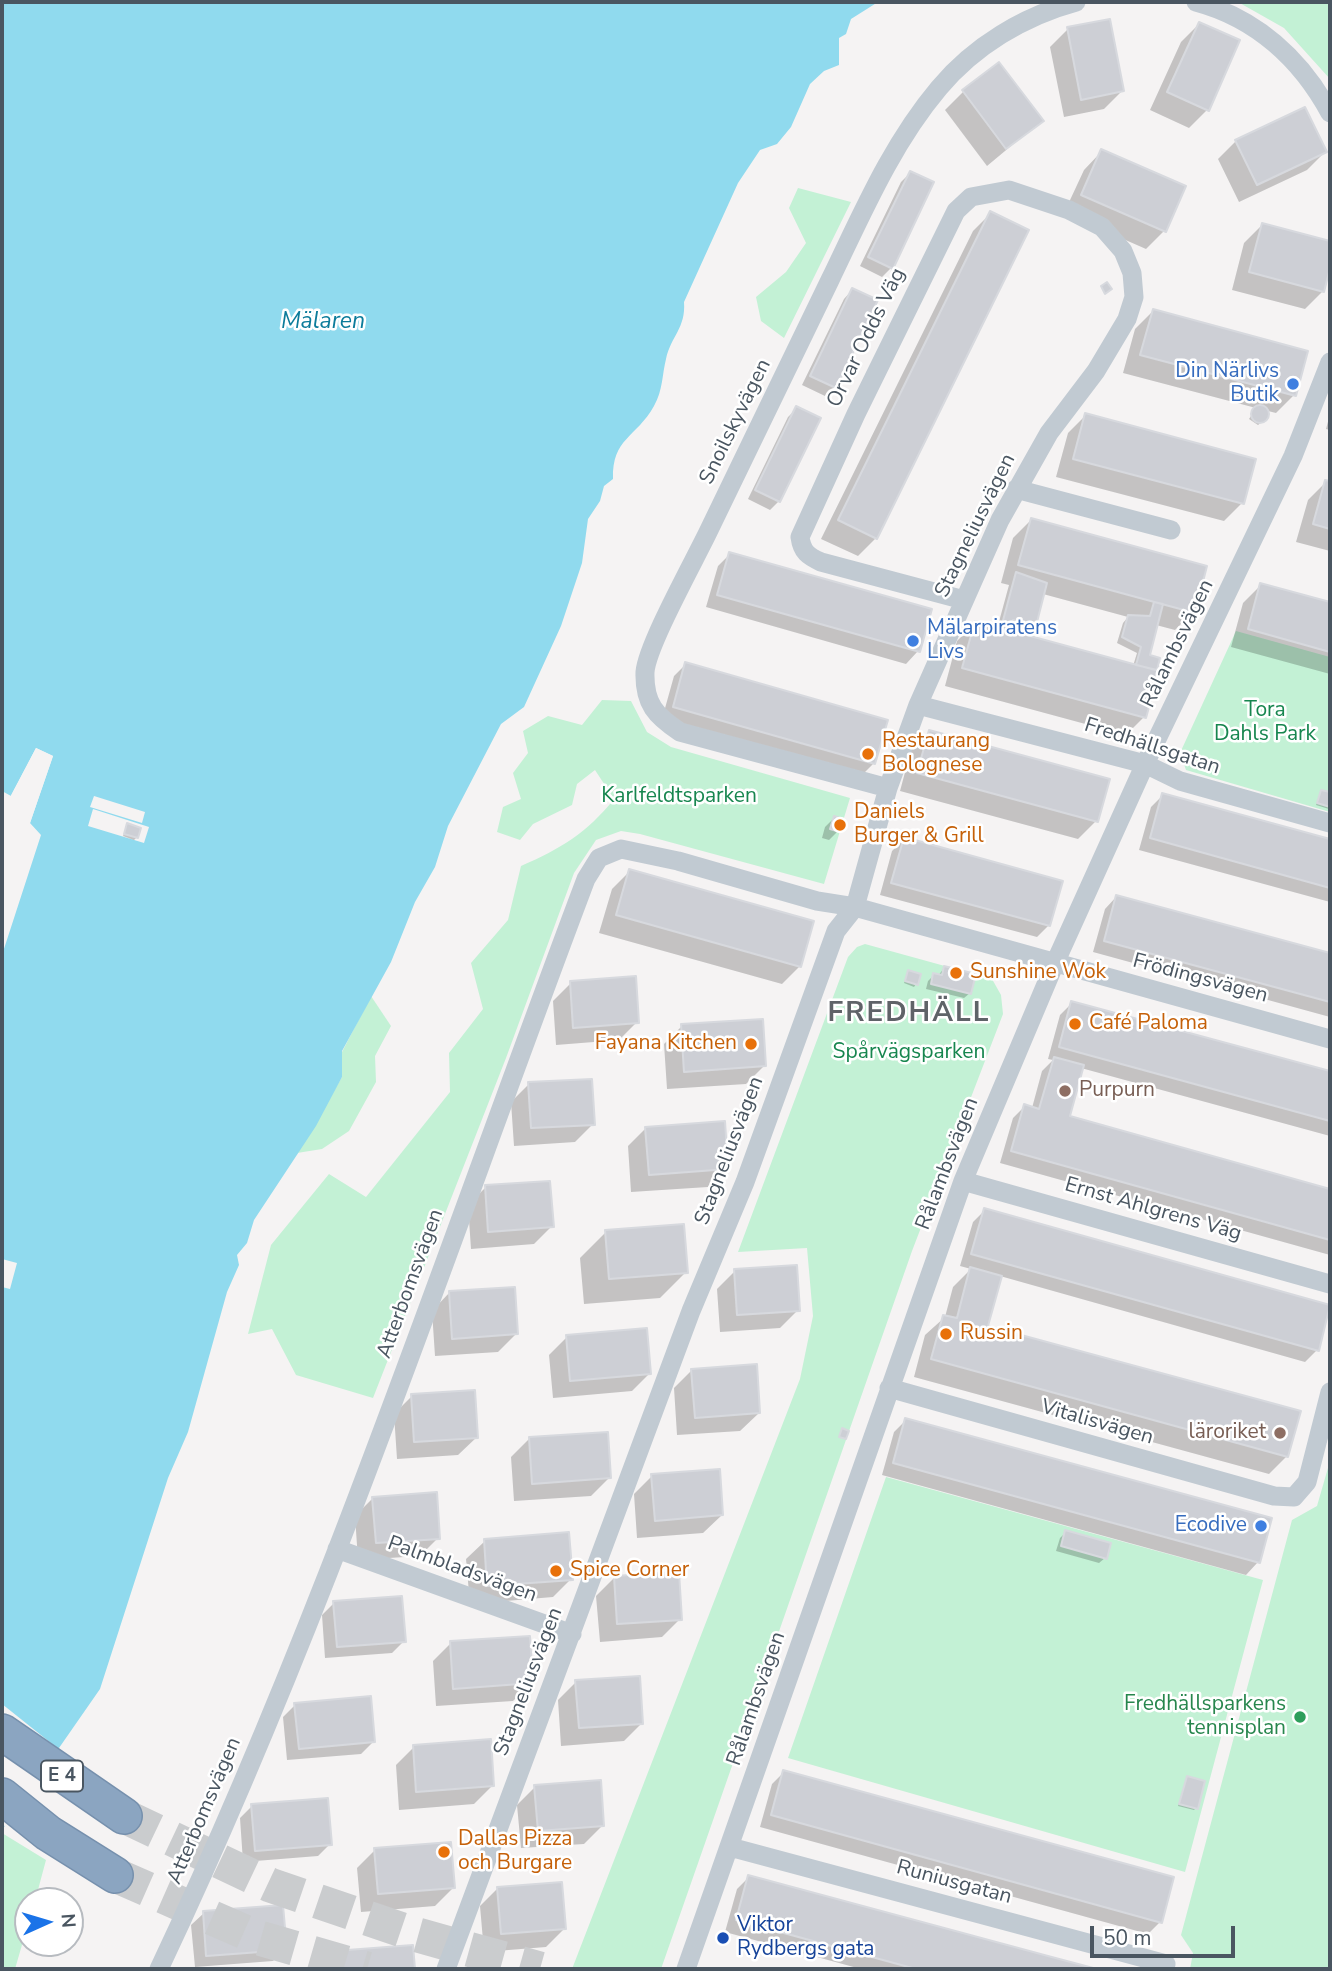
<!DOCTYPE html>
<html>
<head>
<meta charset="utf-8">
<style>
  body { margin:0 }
  #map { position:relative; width:1332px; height:1971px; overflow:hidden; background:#f5f3f3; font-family:"Nunito Sans",sans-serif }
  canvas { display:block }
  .frame { position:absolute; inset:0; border:4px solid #4a5661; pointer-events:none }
  .north { position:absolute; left:14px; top:1887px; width:70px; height:70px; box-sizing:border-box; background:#fff; border:2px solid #b7bbc0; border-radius:50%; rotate:86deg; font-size:19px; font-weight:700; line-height:28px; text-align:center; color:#4a5661 }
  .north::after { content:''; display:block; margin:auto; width:24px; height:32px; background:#1a73e8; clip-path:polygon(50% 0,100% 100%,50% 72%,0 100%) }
  .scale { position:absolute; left:1090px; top:1926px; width:145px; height:32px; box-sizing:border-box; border:4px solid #4a5661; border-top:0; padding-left:9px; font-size:21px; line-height:24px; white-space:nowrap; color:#4a5661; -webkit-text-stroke:5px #fff; paint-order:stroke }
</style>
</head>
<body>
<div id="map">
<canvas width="1332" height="1971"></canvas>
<div class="frame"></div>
<div class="north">N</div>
<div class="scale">50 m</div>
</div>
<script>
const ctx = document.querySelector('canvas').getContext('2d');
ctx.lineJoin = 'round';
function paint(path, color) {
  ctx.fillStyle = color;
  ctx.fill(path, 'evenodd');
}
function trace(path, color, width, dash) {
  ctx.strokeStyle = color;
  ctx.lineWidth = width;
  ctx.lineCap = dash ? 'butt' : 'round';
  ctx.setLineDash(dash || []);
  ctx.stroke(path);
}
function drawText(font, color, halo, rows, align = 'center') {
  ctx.font = font + ' "Nunito Sans",sans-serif';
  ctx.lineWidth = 5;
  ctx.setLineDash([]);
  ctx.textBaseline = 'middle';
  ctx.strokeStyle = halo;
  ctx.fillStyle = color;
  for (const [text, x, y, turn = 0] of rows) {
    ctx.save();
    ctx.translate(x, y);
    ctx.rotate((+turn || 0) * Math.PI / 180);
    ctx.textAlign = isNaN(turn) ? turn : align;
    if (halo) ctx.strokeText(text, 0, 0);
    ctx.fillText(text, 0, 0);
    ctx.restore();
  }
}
paint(new Path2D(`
  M1238,2h92v77l-46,-51z
  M798,188l53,14 -67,136 -23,-17 -5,-24 30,-25 20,-29 -17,-35z
  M1236,631l94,26v155l-144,-42 -6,-17z
  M602,700l29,1 16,31 24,15 179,51 -26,86 -184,-50 -19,-3 -25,9 -22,33 -68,185 -133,340 -77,-23 -24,-46 -24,5 23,-89 58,-71 37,23 84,-105 -1,-39 34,-44 -12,-46 37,-43 13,-54c39,-17 66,-33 93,-67l-19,-29 -18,14 -5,21 -39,19 -13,16 -23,-8 6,-25 18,-8 -8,-26 15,-20 -5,-22 25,-15 34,9z
  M865,944l127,35 9,16 2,19 -91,237 -251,718h-89l228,-590 13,-63 -6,-68 -69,4 110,-295 9,-10z
  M371,996l20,30 -16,30 1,26 -27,49 -27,18 -25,4 45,-76v-25z
  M1330,1461v508h-140l3,-16 -12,-18 111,-415 25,-14z
  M886,1477l377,103 -78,292 -397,-114z
  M2,1833l44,27 -11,41h-7v23l-13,45h-13z`), '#c3f1d5');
paint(new Path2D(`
  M2,2h876l-27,17 -5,15 -7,4v27l-15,6 -14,13 -19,43 -14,17 -17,6 -22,33 -54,119c2,26 -13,34 -18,57 -4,16 -3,31 -12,47 -18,32 -42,32 -41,73l-9,7 -4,15 -12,18 -6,44 -21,63 -37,81 -23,17 -53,102 -13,41 -20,35 -24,60 -49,89v26l-26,49 -62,94 -7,23 -10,12 2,10 -12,27 -39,140 -20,46 -68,211 -98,141v-875l39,-120 -11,-12 23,-67 -17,-8 -25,48 -9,-5z`), '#90daee');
paint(new Path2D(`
  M36,748l17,8 -23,67 -3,-1 22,-64 -11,-5 -25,45 -4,1z
  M94,796l51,16 -3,11 -52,-16z
  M93,809l56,18 -5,16 -56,-17z
  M2,1259l15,4 -7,26 -8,-2z
  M2,1704l59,47 -54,77 -5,-4z`), '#f5f3f3');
paint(new Path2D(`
  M1199,24l8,86 -18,18 -39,-18 31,-68z
  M1068,29l54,62 -18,18 -40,8 -14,-70z
  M963,92l78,29 -54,45 -42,-56z
  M1236,141l89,11 -18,18 -68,32 -21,-43z
  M1102,151l62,80 -18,18 -82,-36 20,-43z
  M910,173l-19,95 -9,9 -22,-11 41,-84z
  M991,213l36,18 -151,307 -18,18 -37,-17 152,-308z
  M1262,225l68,18v18l-7,30 -18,18 -73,-19 12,-47z
  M852,290l-18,97 -9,9 -23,-11 42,-86z
  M1153,311l141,84 -18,18 -8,-2 -2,8 -8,6 -9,-6 7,-11 -133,-35 12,-44z
  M797,408l-18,93 -9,9 -22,-11 40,-82z
  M1330,414v16l-4,-1z
  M1086,415l156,88 -18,18 -168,-44 12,-44z
  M1326,482l4,1v68l-34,-9 12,-42z
  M1031,520l162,92 -18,18 -19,-5 -8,31 10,3 -14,58 -18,18 -181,-49 12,-45 18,-18 22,6 12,-44 -8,-2 12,-45zM1043,594l85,23 -5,6 -6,20 20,10 -4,13 -125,-34 2,-6 18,5 6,-6z
  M730,554l188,97 -12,13 -200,-57 12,-41z
  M1261,585l69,19v70l-99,-27 12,-44z
  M686,664l200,57 -13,43 -12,12 -199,-57 12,-43z
  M929,732l167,89 -18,18 -178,-48 11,-41z
  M1322,792l8,2 -1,15 -13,-4z
  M1163,795l167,46v61l-191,-52 12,-43z
  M834,818l4,13 -9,9 -7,-2 3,-11z
  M128,825l9,12 -3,3 -11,-4z
  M904,839l145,86 -12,12 -157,-42 12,-44z
  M630,871l170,95 -18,18 -183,-51 13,-44z
  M1117,896l213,58v63l-237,-65 12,-43z
  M944,968l26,25 -6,5 -38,-9 2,-8 6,-6 4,1z
  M909,972l7,12 -2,3 -10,-4z
  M571,983l66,39 -18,18 -63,5 -3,-44z
  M1072,1003l258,70v63l-249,-68 -13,49 262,74v64l-330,-92 13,-45 12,-12 7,2 10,-37 11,-11 -5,-1 12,-44z
  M682,1026l82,40 -18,18 -79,5 -3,-45z
  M529,1084l64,40 -18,18 -61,4 -3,-44z
  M646,1128l80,41 -18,18 -77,5 -3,-46z
  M486,1187l66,39 -18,18 -63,5 -3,-44z
  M985,1210l332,140 -12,12 -305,-86 -14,51 301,129 -18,18 -355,-97 11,-42 20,-18 8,-30 18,-18 -11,-3 13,-44z
  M606,1232l80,40 -26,26 -76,6 -4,-46z
  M735,1271l63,39 -18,18 -60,4 -3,-43z
  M450,1292l66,42 -18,18 -63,4 -3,-45z
  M567,1337l83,36 -18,18 -79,7 -4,-43z
  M692,1370l67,43 -19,18 -63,4 -3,-47z
  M412,1396l65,41 -19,18 -61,4 -3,-45z
  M906,1420l352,142 -12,13 -364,-100 12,-43z
  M529,1439l80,39 -18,18 -77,5 -3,-44z
  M652,1476l70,39 -19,18 -66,5 -3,-44z
  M373,1498l65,40 -18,18 -62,4 -3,-44z
  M1066,1532l39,26 -6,5 -43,-12 4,-13z
  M485,1541l86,38 -18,18 -83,7 -4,-45z
  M614,1578l66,41 -18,18 -62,5 -4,-46z
  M334,1603l70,38 -12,12 -67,5 -3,-43z
  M451,1643l80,40 -18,18 -77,5 -3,-45z
  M576,1682l66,41 -18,18 -63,5 -3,-46z
  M295,1705l78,37 -12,12 -74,6 -4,-43z
  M414,1747l78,39 -18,18 -75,6 -3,-45z
  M784,1772l376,150 -12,12 -388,-107 12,-43z
  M1187,1778l9,30 -2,2 -16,-4z
  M535,1787l67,39 -18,18 -63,4 -4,-43z
  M252,1806l78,38 -12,12 -75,6 -3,-44z
  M375,1850l78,38 -18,18 -74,6 -4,-44z
  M749,1877l342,92h-230l-136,-37 12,-43z
  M498,1888l66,41 -18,18 -62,5 -4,-46z
  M204,1913l81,36 -12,12 -78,6 -4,-42z
  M412,1947l1,22h-95l17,-16z`), '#0003');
const building = new Path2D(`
  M1110,19l14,72 -43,9 -14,-73z
  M1199,22l41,18 -31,71 -42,-19z
  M999,62l45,59 -38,28 -44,-59z
  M1305,107l22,45 -70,33 -22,-45z
  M1101,149l85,37 -20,46 -85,-37z
  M910,171l24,11 -41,87 -25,-12z
  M990,211l39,19 -152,309 -39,-19z
  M1262,223l68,18v27l-6,24 -75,-20z
  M1107,282l5,7 -7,5 -4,-8z
  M852,288l26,12 -42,88 -26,-12z
  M1153,309l155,42 -12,45 -156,-41z
  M1251 414a9 9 0 1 1 18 0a9 9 0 1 1-18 0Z
  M796,406l25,12 -41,84 -25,-12z
  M1085,413l171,46 -12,45 -171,-45z
  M1325,480l5,1v48l-17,-5z
  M1031,518l176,48 -12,47 -177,-48z
  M729,552l203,57 -12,43 -203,-57z
  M1016,572l31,11 -11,43 -23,-6 -3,11 -9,-3z
  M1260,583l70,19v50l-82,-23z
  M1154,602l9,2 -13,51 10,3 -3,12 -21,-5 5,-18 -19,-10 6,-22 22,1z
  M975,621l184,50 -13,47 -184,-50z
  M685,662l203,58 -13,44 -202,-57z
  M929,730l181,49 -12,43 -181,-49z
  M1321,790l9,2v15l-13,-4z
  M1162,793l168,46v49l-180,-50z
  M834,816l9,3 -3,13 -10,-3z
  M127,823l14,5 -3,10 -14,-4z
  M904,837l159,44 -13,45 -159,-43z
  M629,869l185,52 -13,46 -185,-52z
  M1116,895l214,58v49l-226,-61z
  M944,966l32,8 -5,20 -40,-10 2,-11 9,2z
  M908,970l13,4 -3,11 -13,-4z
  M636,976l3,47 -66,5 -3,-47z
  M1071,1001l259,70v50l-271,-74z
  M763,1019l3,47 -82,6 -3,-48z
  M1054,1057l30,8 -14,51 260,73v51l-319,-89 13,-47 15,5z
  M592,1079l3,46 -64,3 -3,-46z
  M725,1121l3,48 -79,6 -4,-48z
  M550,1181l4,46 -66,5 -3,-47z
  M984,1208l346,97 -11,46 -348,-97z
  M684,1224l4,49 -79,6 -4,-49z
  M797,1265l3,46 -63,4 -3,-46z
  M970,1267l32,9 -14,50 313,85 -13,46 -357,-98 12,-44 14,3z
  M515,1287l3,47 -66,5 -3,-48z
  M647,1328l4,46 -81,7 -4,-46z
  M757,1364l3,49 -65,5 -4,-49z
  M475,1390l3,48 -64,4 -3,-48z
  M905,1418l367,100 -12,45 -367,-100z
  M842,1428l7,3 -3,8 -7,-2z
  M608,1432l3,46 -79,6 -3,-47z
  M720,1469l3,46 -68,6 -4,-47z
  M437,1492l3,47 -64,4 -4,-46z
  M1065,1530l46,13 -4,16 -46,-13z
  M569,1532l4,48 -86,6 -3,-47z
  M679,1572l3,48 -65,4 -3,-48z
  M402,1596l4,46 -69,5 -4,-46z
  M530,1636l3,47 -80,6 -3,-48z
  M640,1676l3,48 -64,4 -4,-48z
  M371,1696l4,46 -76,7 -5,-46z
  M491,1739l3,47 -78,6 -3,-47z
  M783,1770l391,107 -12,46 -391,-108z
  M1187,1776l18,5 -7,28 -19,-5z
  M601,1780l3,46 -66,5 -4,-46z
  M328,1798l4,47 -77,6 -4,-47z
  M451,1842l4,46 -77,6 -4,-46z
  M748,1875l300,81 49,13h-181l-180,-49z
  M562,1882l4,47 -65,5 -4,-47z
  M283,1905l4,45 -81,6 -3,-45z
  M413,1945l2,24h-80l-1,-18z`);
paint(building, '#cdcfd5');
trace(building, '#d7d9de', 2);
trace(new Path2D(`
  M124,1816l146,69 144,49 126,35
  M115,1875l141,62 111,32`), '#caccce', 35, [35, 18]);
const motorway = new Path2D(`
  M2,1732l122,84
  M2,1796l46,37 67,42`);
trace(motorway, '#7690ad', 38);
trace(new Path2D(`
  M1196,2c60,16 105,57 134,111
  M1016,489l155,41
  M918,705l227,59 35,17 150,42
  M888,788l-208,-56c-24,-16 -36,-28 -35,-60 2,-27 51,-114 65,-144 40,-83 80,-165 120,-248 32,-66 61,-135 109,-192 35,-42 85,-72 137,-86
  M963,1181l367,103
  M889,1388l385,108 20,1 13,-15 23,-90
  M337,1549l235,85
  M730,1847l436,117
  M159,1969c167,-353 289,-725 427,-1090l13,-21 22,-9 57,12 139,40 38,6 475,132
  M446,1969l245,-658 54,-129 91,-251 19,-24 33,-119 30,-83 82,-185 49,-87 47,-62 31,-52 7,-22 -2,-24 -9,-22 -21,-24 -33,-17 -60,-20 -38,7 -15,14 -100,203 -56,123c2,15 8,19 21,25l143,38
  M686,1969l277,-788 92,-218 90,-199 148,-308 37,-94`), '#c1cad2', 19);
trace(motorway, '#8ba5c1', 35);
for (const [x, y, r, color] of [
  [1293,384,7,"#3f7fe0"],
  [913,641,7,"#3f7fe0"],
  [868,754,7,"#e8710a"],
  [840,825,7,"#e8710a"],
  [956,973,7,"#e8710a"],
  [1075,1024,7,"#e8710a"],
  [751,1044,7,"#e8710a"],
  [1065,1091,7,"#8d6e63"],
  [946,1334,7,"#e8710a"],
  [1280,1433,7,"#8d6e63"],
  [1261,1526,7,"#3f7fe0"],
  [556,1571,7,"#e8710a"],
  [1300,1717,7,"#2e9e5b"],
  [444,1852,7,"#e8710a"],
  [723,1938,7,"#1a4fb4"]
]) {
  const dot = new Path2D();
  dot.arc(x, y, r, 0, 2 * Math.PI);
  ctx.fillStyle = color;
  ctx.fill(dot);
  trace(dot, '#fff', 2.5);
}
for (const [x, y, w] of [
  [62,1776,42]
]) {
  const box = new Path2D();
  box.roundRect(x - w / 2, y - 15.5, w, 31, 5);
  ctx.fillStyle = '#fff';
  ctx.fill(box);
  trace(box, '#4a5661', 2);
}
drawText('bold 19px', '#4a5661', null, [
  ["E 4",62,1776]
]);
drawText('21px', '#4a5661', '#fff', [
  ["Orvar Odds Väg",867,338,-64],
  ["Snoilskyvägen",736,422,-64],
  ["Stagneliusvägen",976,526,-64],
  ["Rålambsvägen",1178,644,-64],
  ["Fredhällsgatan",1152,747,18],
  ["Frödingsvägen",1200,979,15],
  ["Stagneliusvägen",730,1151,-69],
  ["Rålambsvägen",948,1164,-69],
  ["Ernst Ahlgrens Väg",1153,1210,16],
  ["Atterbomsvägen",411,1284,-70],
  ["Vitalisvägen",1097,1423,16],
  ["Palmbladsvägen",462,1570,20],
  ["Stagneliusvägen",529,1682,-69],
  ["Rålambsvägen",757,1699,-71],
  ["Atterbomsvägen",205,1811,-67],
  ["Runiusgatan",954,1883,15]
]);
drawText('21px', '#366cbe', '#fff', [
  ["Din Närlivs",1279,372],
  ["Butik",1279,396],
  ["Mälarpiratens",927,629,"left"],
  ["Livs",927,653,"left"],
  ["Ecodive",1247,1526]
], 'right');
drawText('21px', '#17864f', '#fff', [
  ["Tora",1265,711],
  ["Dahls Park",1265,735],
  ["Karlfeldtsparken",679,797],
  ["Spårvägsparken",909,1053]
]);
drawText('21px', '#c56008', '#fff', [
  ["Restaurang",882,742],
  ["Bolognese",882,766],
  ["Daniels",854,813],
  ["Burger & Grill",854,837],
  ["Sunshine Wok",970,973],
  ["Café Paloma",1089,1024],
  ["Fayana Kitchen",737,1044,"right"],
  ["Russin",960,1334],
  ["Spice Corner",570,1571],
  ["Dallas Pizza",458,1840],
  ["och Burgare",458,1864]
], 'left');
drawText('21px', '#785e54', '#fff', [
  ["Purpurn",1079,1091],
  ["läroriket",1266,1433,"right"]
], 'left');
drawText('21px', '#27864d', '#fff', [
  ["Fredhällsparkens",1286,1705],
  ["tennisplan",1286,1729]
], 'right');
drawText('21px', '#164399', '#fff', [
  ["Viktor",737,1926],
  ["Rydbergs gata",737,1950]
], 'left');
drawText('italic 23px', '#0c7c9b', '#fff', [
  ["Mälaren",323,322]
]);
ctx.letterSpacing = '2px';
drawText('bold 28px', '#5f6368', '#fff', [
  ["FREDHÄLL",909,1014]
]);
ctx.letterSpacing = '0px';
</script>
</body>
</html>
